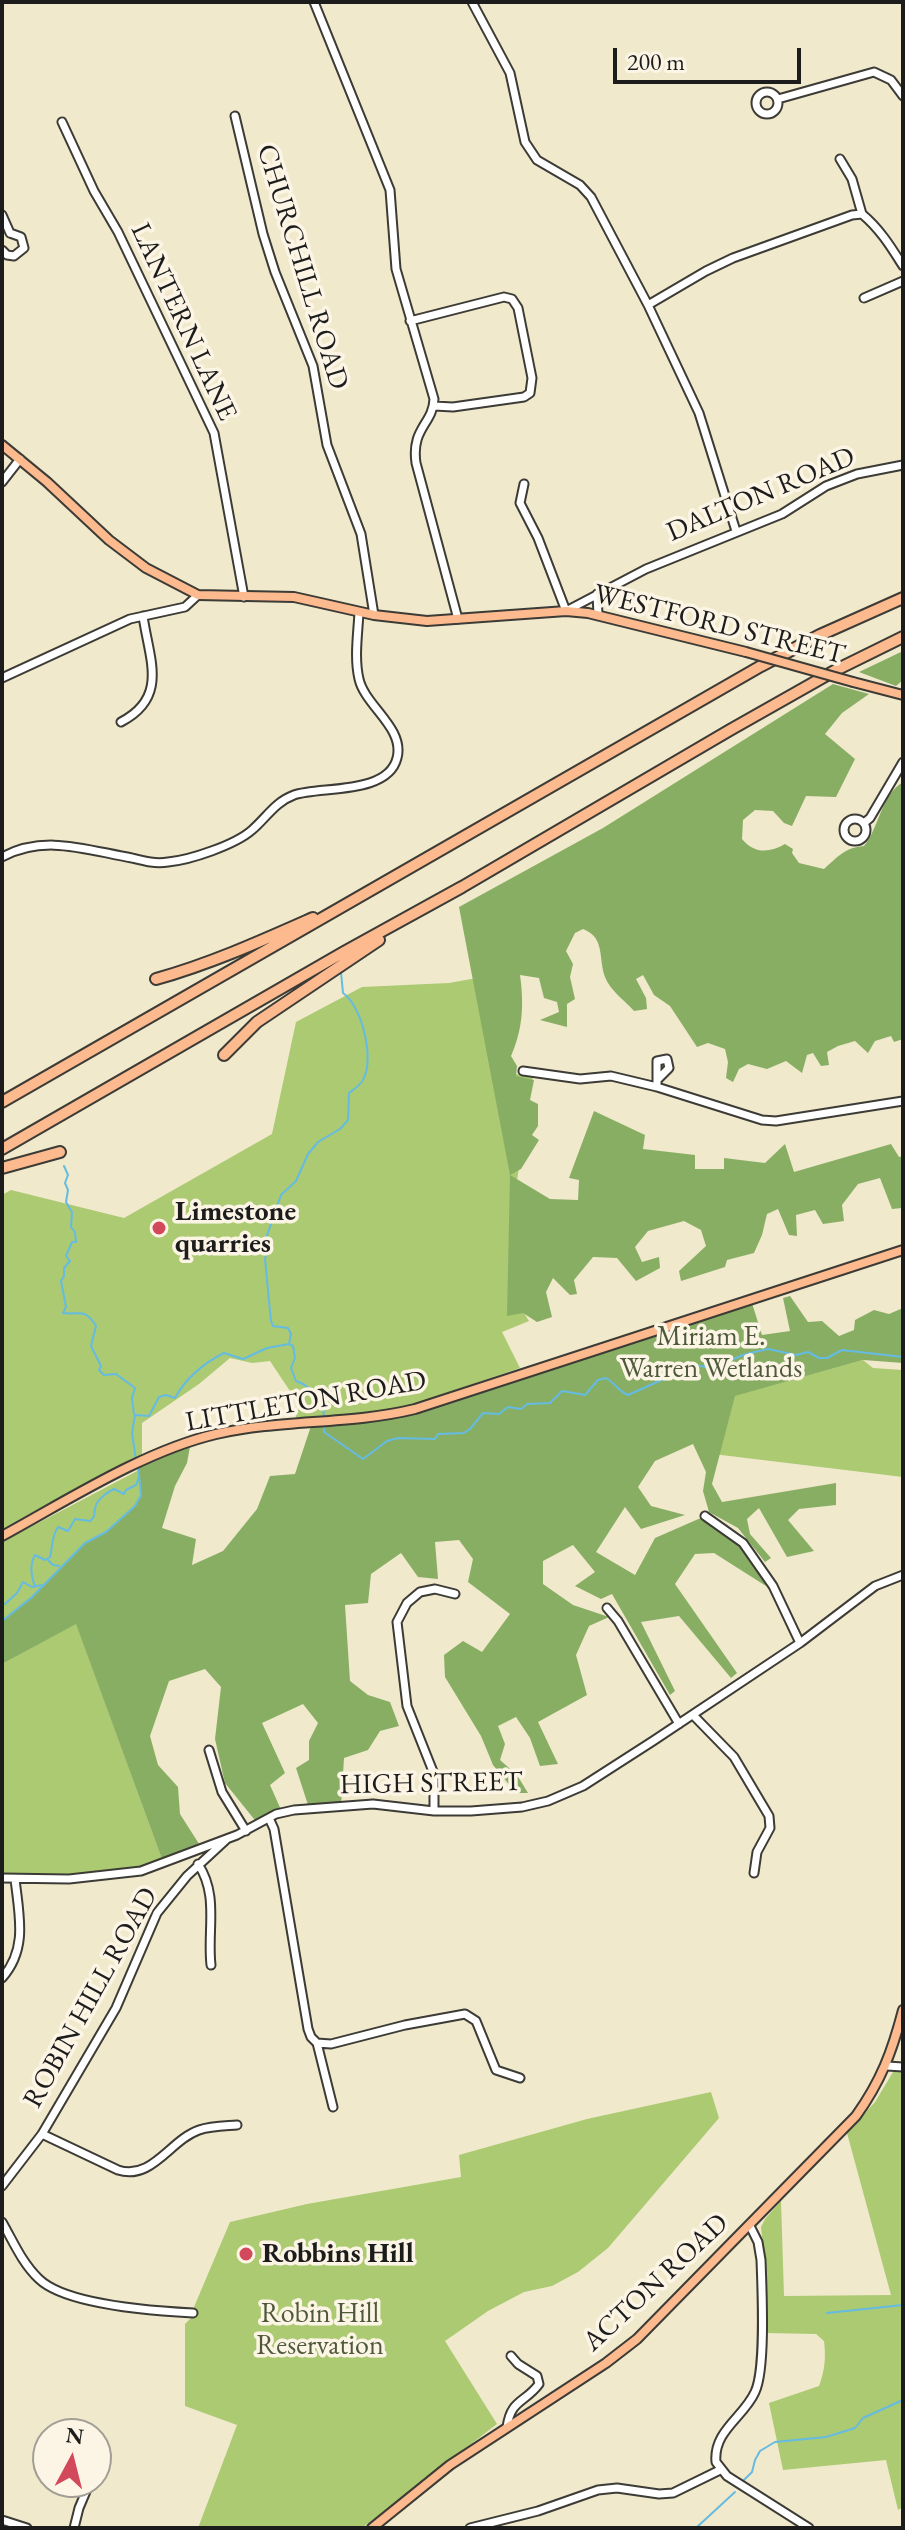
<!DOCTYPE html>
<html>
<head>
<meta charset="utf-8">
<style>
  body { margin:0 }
  #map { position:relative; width:905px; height:2530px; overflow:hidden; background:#f0e9cc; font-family:"EB Garamond",serif }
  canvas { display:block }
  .frame { position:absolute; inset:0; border:4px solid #1c1c1c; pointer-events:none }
  .north { position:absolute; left:32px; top:2418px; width:80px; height:80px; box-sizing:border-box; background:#fcf5e5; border:2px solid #a29e95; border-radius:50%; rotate:7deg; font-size:22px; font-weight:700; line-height:32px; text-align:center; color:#1c1c1c }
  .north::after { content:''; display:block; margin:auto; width:28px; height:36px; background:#d1495b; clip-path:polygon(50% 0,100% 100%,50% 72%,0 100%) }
  .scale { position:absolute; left:613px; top:48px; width:188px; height:36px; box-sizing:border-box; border:4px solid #1c1c1c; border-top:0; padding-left:10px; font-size:24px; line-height:28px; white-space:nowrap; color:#1c1c1c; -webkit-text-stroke:6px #fcf5e5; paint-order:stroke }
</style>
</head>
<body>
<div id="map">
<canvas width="905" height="2530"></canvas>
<div class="frame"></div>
<div class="north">N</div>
<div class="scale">200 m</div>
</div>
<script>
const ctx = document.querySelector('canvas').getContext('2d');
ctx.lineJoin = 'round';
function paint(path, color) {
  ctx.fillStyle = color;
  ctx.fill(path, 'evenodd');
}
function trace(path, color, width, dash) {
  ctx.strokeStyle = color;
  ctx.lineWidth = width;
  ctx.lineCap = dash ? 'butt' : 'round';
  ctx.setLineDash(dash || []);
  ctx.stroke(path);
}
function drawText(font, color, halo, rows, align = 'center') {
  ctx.font = font + ' "EB Garamond",serif';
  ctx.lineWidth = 7;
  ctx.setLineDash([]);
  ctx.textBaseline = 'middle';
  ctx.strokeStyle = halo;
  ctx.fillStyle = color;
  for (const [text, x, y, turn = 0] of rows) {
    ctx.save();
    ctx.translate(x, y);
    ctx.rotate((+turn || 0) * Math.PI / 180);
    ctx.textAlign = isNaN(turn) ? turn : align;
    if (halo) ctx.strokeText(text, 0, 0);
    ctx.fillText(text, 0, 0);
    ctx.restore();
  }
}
paint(new Path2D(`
  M488,976l20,97 25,3 -17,111 1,115 12,19 -27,11 18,36 -106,36 -51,10 -68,5 6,-18 -3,-5 -4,1 -24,-36 -18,2 -22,-5 -31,26 -57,39v33l-11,3 -129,70v-334l9,-5 113,28 148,-84 24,-112 66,-35 87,-4z
  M863,1360l10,8 30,2v107l-190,-23 -1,-52z
  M139,1470l30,17 -167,163v-108z
  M76,1623l87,239 -51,14 -110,2v-214z
  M893,2072h10v435l-5,3 -12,-50 -103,10 -14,-67 50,-17c6,-16 7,-29 5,-45l-8,-7 -51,-1 1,-60 -5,-46 4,-8 16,-18 3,95 107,-1 -44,-162 28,-31z
  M711,2092l8,26 -111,130 -30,24 -26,14 -28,6 -36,19 -43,30 52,83 -135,104h-164l39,-103 -52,-19v-82l8,-8 1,-9 36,-85 77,-18 154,-27 -2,-22 128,-36z`), '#abca72');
paint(new Path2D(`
  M903,651v29l-7,6 -37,-14z
  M833,684l36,10 -27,19 -17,21 30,25 -19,38 -30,-1 -14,30 -8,-3 -11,-12 -18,-1 -12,10 -1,19c12,15 28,14 43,5l8,5 -1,4 7,10 25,6c15,-13 20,-21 40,-23 15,-18 17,-51 39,-64v257l-9,3 -3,-6 -16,5 -7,12 -13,-12 -17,5 -11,6 2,13 -8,1 -8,-13 -6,2 -5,18 -16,-12 -19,8 -19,-5 -9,5 -6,13 -7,-4 2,-16 -3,-13 -17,-6 -11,4 -27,-41 -16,-11 -11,-20 -7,4 10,19 1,11 -13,2c-8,-9 -20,-18 -26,-28 -12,-19 0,-45 -25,-54l-8,4 -9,18 7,13 -3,13 5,22 -8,5v23l-27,-7 19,-8 -2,-10 -13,-4 -5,-20 -19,-3c4,29 3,54 -9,81l6,10 -1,10 18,4 -4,20 8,4v22l-6,9 7,5 -18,29 -11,6 40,24 28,1 1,-20 -10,-2 25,-67 51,24 -2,14 52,6v14h29v-11l41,5 20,-19 9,28 97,-28 8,13 4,-1 -1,52 -10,1 -12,-31 -22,6 -16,21 2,16 -21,3 -8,-14 -19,5 1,21 -8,-1 -11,-26 -11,5 -5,21 -8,18 -27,7 -2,7 -44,14 -2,-10 27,-25 -5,-16 -17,-9 -36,10 -13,16 7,15 17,-5 1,11 -24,13 -19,-23 -24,-1 -19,23 3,14 -7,1 -17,-17 -7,14 6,25 -15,5 -14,-9 -16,3 3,-141 -51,-268 144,-79z
  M790,1296l18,26 14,-1 17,15 15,-6 1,-10 19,-10 15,4 14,-6v55l-40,-3 -128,36 -23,88 10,18 114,-19v22l-37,4 -11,11 26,31 -27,6 -28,-49 -12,11 3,15 21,24 -6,4 -27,-34 -29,-16 -6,-21 3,-19 -13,-28 -38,17 -17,26 13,19 34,9 -44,14 -16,-22 -29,45 39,23 20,-37 48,-21c32,21 50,31 63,69l-52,-33 -19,1 -20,30 62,89 -6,5 -52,-62 -38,6 34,69 -5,4 -58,-101 -11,5 -26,-13 20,-14 -22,-27 -30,16v23l30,21 36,12 -20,9 -13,29 11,40 -49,27 20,42 -18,2 -10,-28 -14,-21 -18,9 7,18 -5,16 17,15 11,18h-12l-23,-28 -12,-29 -36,-59 -1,-22 19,-14 19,11 28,-38 -42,-32 5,-23 -14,-19 -24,2 3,37 -20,-2 -17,-24 -30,21 -3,29 -23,2 5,76 18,14 22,7 9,24 -19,5 -12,19 -24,8 -3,48 -32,2 -13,-40 13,-8v-19l9,-18 -15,-19 -41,19 23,50 -15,12 12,27 -24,12 -33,-41 -10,-44 6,-52 -16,-18 -36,12 -19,55 8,29 20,22 2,27 21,33 -38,15 -87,-238 -74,40v-43l30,-24 53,-54 21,-11 29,-26 6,-11 -4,-31 54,-23 -4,22 -12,23 -13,42 34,11 -4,26 31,-14 34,-42 13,-33 25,-2 17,-51 68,-6 371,-117 11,35 28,-4 -7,-33z`), '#88ae64');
trace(new Path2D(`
  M64,1166l4,9 -3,8 3,7 -2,12 6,10 -1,15 4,5 1,10h-4l-6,14 4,5 -6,7v8l-3,5 5,26 -3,6c17,2 22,-5 33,13l-5,20 10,20 -2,4 5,5 12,-1 19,14 -3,10 2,16
  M289,1344l2,-10 -3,-6 -15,-2 -2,-5 -6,-62 3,-11 -3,-7 16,-46 15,-14 12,-27 10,-12 22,-13 8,-9 1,-27c5,-4 12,-8 14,-13 12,-21 -1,-74 -20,-87l-2,-21
  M324,1425v7l39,27 24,-18 11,-3 37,1 3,-5 26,-1 6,-4 13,-16 16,1 9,-7 13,2 6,-5 23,-1 12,-12 23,4 13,-15 8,-2c9,5 13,14 22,17l67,-30 15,3 36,-14 22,-5 28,6 12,-3 11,6h8l15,-8 61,7
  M136,1460l-4,-27 3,-18 14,1 10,-19 7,-2 9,3c11,-20 29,-35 49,-45l19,6 24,-11 22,-4 4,2 2,12 -4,10 5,13c11,3 19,13 27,21l1,17
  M48,1560l5,5 6,1
  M35,1586c-4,-10 -5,-22 0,-31l10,5 5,-3c3,-11 1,-20 8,-30l10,4 7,-12 15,2c7,-6 3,-8 6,-16 2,-6 13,-14 18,-16l10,5 2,-4 10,-5 3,-8
  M5,1604l12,-11 6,-11 9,5 10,-2
  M2,1621l30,-24 53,-54 21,-11 29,-26 6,-11 -3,-29
  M827,2313l76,-8
  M744,2480l8,-8 3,-12 5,-9 15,-9 51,-5 29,-9 8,-10 40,-18
  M696,2528l39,-36`), '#65bbe2', 2);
const minor = new Path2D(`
  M314,2l76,188 6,79 38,130c-1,25 -23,29 -18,64l42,156
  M472,2l38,71 15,69 12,18 43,25 11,12 57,108
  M756 103a11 11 0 1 1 22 0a11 11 0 1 1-22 0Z
  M778,99l96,-27 17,8 12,16
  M235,116l28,118 12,38 38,94 14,79 34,89 13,81
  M62,122l32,69 24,41 96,201 30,164
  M840,159l12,20 10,35
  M2,215l8,18
  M2,250l5,5 7,1 10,-8 -3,-11 -11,-4
  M864,298l39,-17
  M410,321l94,-24 8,2 6,9 14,70 -2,15 -6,4 -71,10 -19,-1
  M2,482l18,-23
  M524,484l-4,19 18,35 28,73 80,-42 136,-55 44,-28 31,-12 46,-9
  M736,531l-37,-118 -51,-108 58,-34 27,-13 119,-43 10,-1c18,15 29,33 41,52
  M597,594l1,21
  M2,678l128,-59 55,-12 13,-12
  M121,722c48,-25 28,-63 22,-106
  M844 830a11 11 0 1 1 22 0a11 11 0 1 1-22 0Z
  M864,823l6,-5 33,-56
  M2,857c43,-23 84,-7 130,1 12,3 23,6 36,4 22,-2 67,-17 84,-32 15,-13 23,-28 42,-35 26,-9 94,0 103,-37 8,-30 -32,-52 -38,-79 -5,-21 -1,-46 0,-67
  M523,1071l57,8 31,-3 46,11 105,33 14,1 127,-20
  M657,1087v-26l10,-2 2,9 -11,11
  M705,1516l38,27 30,43 27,57
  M607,1608l11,13 61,103
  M693,1715l41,42 35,59 1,12 -13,24 -3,21
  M209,1750l13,42 24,39
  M434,1811v-37l-27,-68 -10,-84 10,-19 13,-11 15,-3 20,5
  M269,1818l5,11 34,200 3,8 6,6 16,64
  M198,1864c21,31 9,66 13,101
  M2,1878l67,1 72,-8 96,-36 39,-21 18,-4 79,-6 61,7h37l51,-4 26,-6 35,-15 70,-45 147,-98 75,-57 28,-11
  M2,1978c26,-29 17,-63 13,-99
  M317,2043l14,1 74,-19 60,-11 11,7 20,49 24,8
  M887,2066l16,1
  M42,2134l76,36c34,11 52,-30 81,-40 12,-4 26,-4 38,-5
  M2,2186l40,-52 74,-126 41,-95 30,-37 40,-37
  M2,2222c11,19 20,41 37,57 27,26 116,32 154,34
  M750,2226l8,16 3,18c1,29 5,109 -6,132 -11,25 -42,39 -39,70l11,14 82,52
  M507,2427c4,-28 18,-24 32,-43l-2,-8 -19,-12 -7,-8
  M2,2520l25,8
  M74,2528l5,-20 11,-26
  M470,2528l68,-17 60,-21 19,-2 42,6 14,-1 47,-23`);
const major = new Path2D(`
  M2,445l45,37 62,58 37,28 52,27 96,2 80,18 53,6 139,-10 22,2 158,39
  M853,682l50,13
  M2,1536c66,-36 142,-85 214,-102 66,-15 133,-9 199,-25l488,-159
  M372,2528l78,-63 156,-102 31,-24 219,-223c25,-35 36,-64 47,-106`);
const highway = new Path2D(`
  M156,979c54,-15 105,-38 157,-61
  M224,1055l33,-33 122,-82
  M2,1102l759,-436 59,-31 83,-37
  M2,1149l342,-197 118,-65 268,-157 106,-60 67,-33
  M2,1168l58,-16`);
trace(minor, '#3c3b36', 11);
trace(major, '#3c3b36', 12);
trace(highway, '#3c3b36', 14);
trace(minor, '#fff', 7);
trace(major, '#fcba8e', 8);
trace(highway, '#fcba8e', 10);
const majorBridge = new Path2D(`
  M746,652l107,30`);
trace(majorBridge, '#3c3b36', 12, []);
trace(majorBridge, '#fcba8e', 8);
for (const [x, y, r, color] of [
  [159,1228,8,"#d1495b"],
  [246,2254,8,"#d1495b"]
]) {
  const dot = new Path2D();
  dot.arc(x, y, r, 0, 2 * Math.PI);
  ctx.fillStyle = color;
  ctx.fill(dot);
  trace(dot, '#fcf5e5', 3);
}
drawText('28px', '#1c1c1c', '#fcf5e5', [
  ["CHURCHILL ROAD",302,267,73],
  ["LANTERN LANE",183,322,65],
  ["DALTON ROAD",761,495,-23],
  ["WESTFORD STREET",719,625,14],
  ["LITTLETON ROAD",306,1402,-10],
  ["HIGH STREET",431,1784,-1],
  ["ROBIN HILL ROAD",91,1998,-61],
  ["ACTON ROAD",656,2283,-43]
]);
drawText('bold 28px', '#1c1c1c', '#fcf5e5', [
  ["Limestone",175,1212],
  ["quarries",175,1244],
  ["Robbins Hill",262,2254]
], 'left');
drawText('28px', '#4e593a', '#fcf5e5', [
  ["Miriam E.",711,1337],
  ["Warren Wetlands",711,1369],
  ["Robin Hill",320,2314],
  ["Reservation",320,2346]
]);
</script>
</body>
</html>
